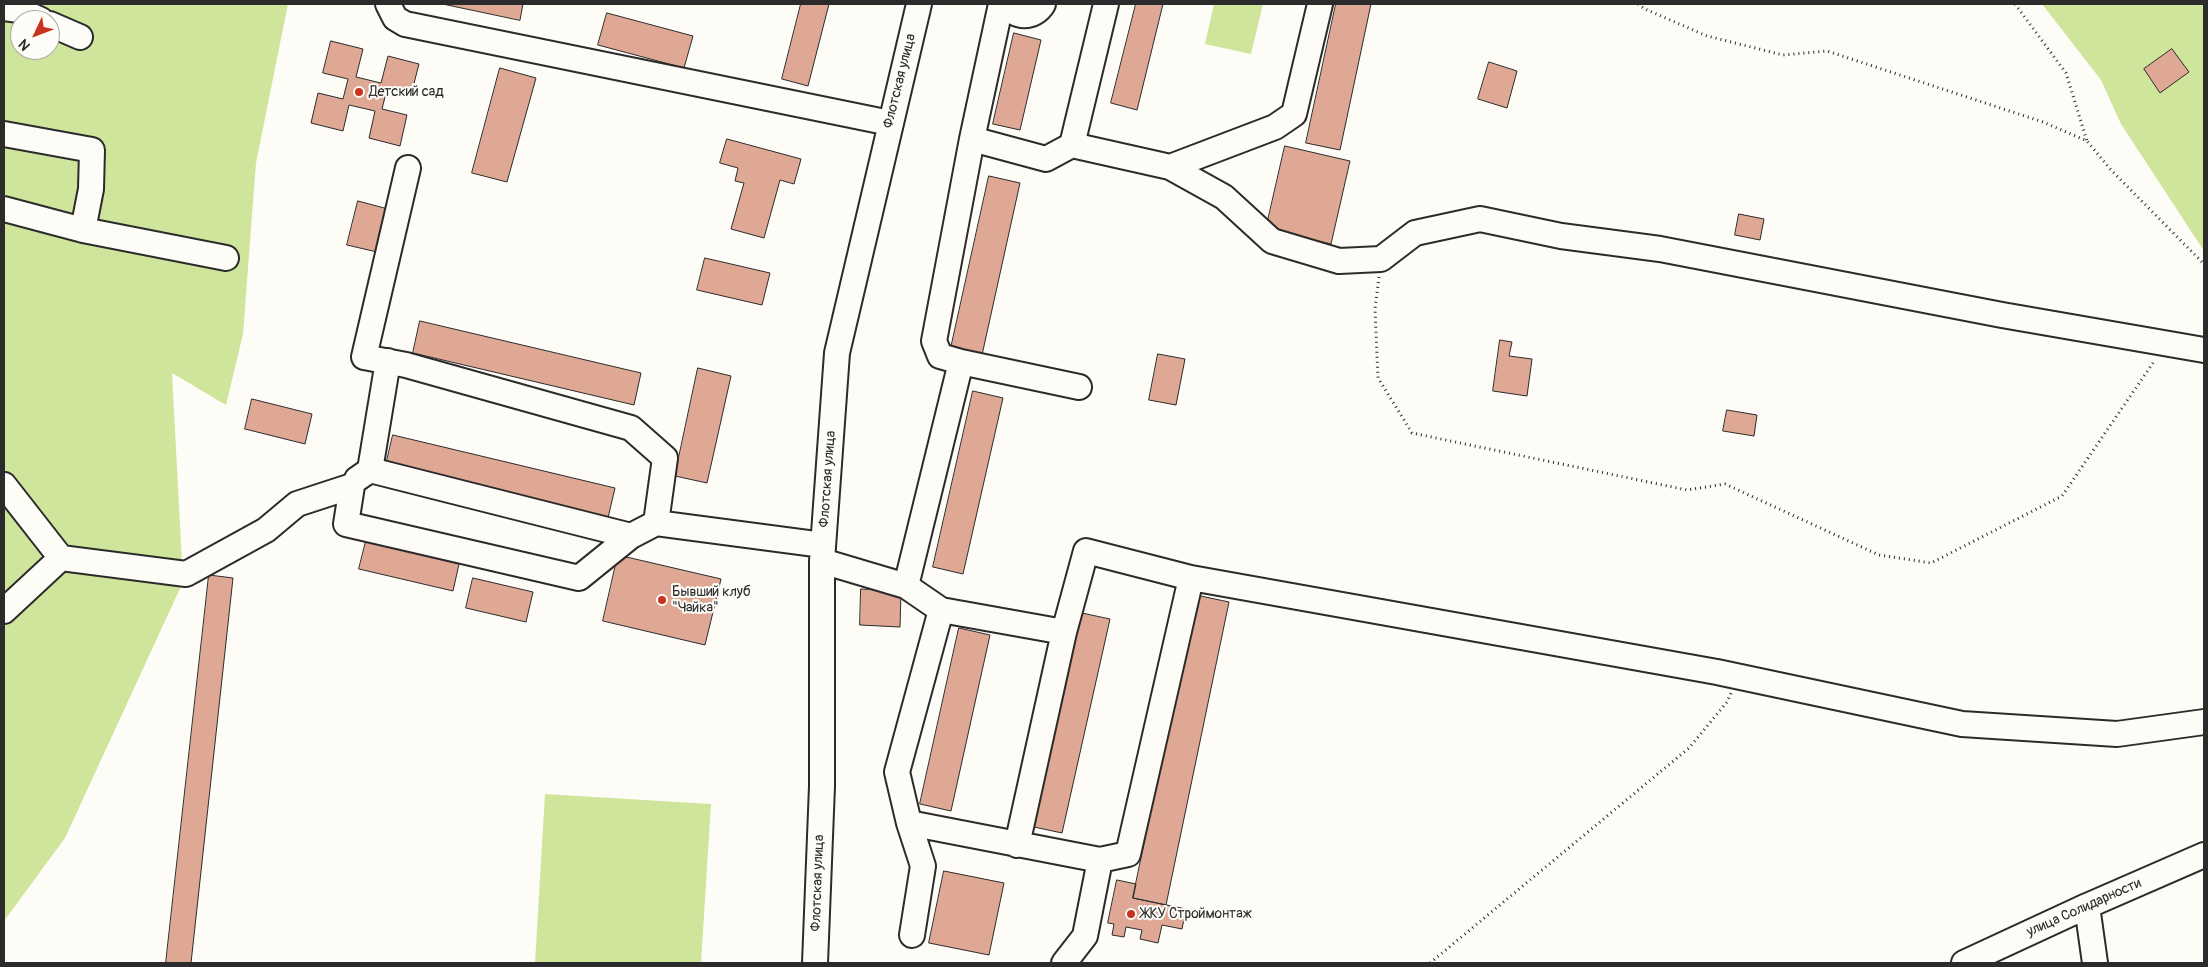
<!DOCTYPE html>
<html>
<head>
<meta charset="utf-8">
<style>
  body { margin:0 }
  #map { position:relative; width:2208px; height:967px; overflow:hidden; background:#fdfcf7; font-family:Pangolin,sans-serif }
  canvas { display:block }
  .frame { position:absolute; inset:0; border:5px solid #2b2b2b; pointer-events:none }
  .north { position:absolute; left:10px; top:10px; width:50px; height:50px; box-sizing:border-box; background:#fdfcf7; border:1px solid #a9a8a5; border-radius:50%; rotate:227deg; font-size:14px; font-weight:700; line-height:20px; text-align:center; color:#2b2b2b }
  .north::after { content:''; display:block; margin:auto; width:18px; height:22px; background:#c8321e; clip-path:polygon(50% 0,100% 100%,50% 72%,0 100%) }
</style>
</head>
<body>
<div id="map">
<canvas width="2208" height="967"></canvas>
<div class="frame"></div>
<div class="north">N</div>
</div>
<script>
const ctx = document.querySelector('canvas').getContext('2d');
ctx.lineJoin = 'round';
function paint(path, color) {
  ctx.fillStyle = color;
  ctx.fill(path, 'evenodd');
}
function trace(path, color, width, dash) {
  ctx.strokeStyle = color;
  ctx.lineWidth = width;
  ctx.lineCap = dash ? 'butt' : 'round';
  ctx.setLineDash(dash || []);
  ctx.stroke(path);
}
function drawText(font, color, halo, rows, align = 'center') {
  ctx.font = font + ' Pangolin,sans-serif';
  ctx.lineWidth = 4;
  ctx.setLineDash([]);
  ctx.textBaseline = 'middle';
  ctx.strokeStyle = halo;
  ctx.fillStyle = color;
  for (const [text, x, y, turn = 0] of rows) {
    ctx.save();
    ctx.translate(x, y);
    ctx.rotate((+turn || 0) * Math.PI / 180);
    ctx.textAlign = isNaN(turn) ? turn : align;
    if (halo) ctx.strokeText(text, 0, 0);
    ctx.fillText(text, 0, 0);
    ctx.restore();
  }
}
paint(new Path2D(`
  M4,4h284l-32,159 -13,171 -17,71 -54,-32 11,209 -118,256 -61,83zM20,20h30v30h-30z
  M1214,4h49l-12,50 -46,-10z
  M2042,4h162v247l-83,-127 -20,-44z
  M545,794l166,10 -10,159h-166z`), '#cfe59b');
const building = new Path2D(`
  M443,4h80l-3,16z
  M801,4h28l-21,82 -26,-7z
  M1136,4h27l-26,106 -26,-7z
  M1336,4h35l-31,146 -34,-7z
  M607,13l86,23 -9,32 -86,-23z
  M1014,33l27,7 -21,90 -27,-6z
  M331,41l32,8 -7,28 25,6 7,-27 31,8 -8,31 -24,-6 -5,20 25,6 -7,31 -31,-8 6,-27 -26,-6 -6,26 -32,-8 7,-30 25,6 5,-20 -25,-6z
  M2172,49l17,23 -29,21 -16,-24z
  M1489,62l28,9 -10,37 -29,-9z
  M500,68l36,10 -29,104 -35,-9z
  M727,139l74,20 -7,25 -14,-4 -16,58 -33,-9 13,-46 -9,-2 3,-13 -18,-5z
  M1285,146l65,15 -19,83 -65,-15z
  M989,176l31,7 -38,172 -31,-7z
  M358,201l30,8 -11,43 -30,-7z
  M1739,214l25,5 -4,21 -25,-5z
  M705,258l65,15 -8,32 -65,-15z
  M420,321l221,52 -7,32 -221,-52z
  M1500,340l12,2 -3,14 23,3 -5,37 -34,-5z
  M1158,354l27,5 -9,46 -27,-5z
  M698,368l33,8 -24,107 -32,-7z
  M973,391l30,7 -40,176 -30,-7z
  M252,399l60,15 -7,30 -60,-15z
  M1727,410l30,5 -3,21 -31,-5z
  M393,435l222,53 -7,30 -222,-53z
  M366,541l93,23 -6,27 -94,-22z
  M618,555l103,24 -16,66 -102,-24z
  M209,575l24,3 -42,385h-25z
  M473,578l60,14 -7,30 -60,-14z
  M861,589l40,2 -1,36 -40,-2z
  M1196,595l33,7 -63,303 -33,-7z
  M1082,613l28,6 -48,214 -28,-6z
  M959,628l31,7 -39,176 -31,-7z
  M944,871l60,12 -15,72 -60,-12z
  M1117,880l19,4 -3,14 53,11 -4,20 -20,-4 -4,18 -18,-4 2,-9 -16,-3 -2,10 -12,-2 2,-11 -6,-1z`);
paint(building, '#dea894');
trace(building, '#2b2b2b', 1);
const minor = new Path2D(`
  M388,4l7,14 10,6 485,99
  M1006,4c9,15 28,15 37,0
  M4,8l15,2 22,10
  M50,24l30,13
  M4,134l88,16 -1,39 -8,41
  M972,139l74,20 26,-14 98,22 105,-40 19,-13 26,-110
  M1072,145l34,-141
  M1170,167l54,30 48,44 67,20 42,-2 34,-26 65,-14 81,17 99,13 342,66 202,35
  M408,168l-44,189 42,8 225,63 34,30 -9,65
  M4,209l79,21 143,28
  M961,362l-21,-6 -6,-15 38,-202 29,-135
  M370,470l261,66
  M357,479l13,-9 18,-109
  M4,485l57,73 125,16 80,-44 31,-26 55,-18 -6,38 233,54 52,-42 25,-13 167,22
  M822,561l84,25 35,24 123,22 22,-81 105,27 -63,276 -28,6 -191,-37 -12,-51 44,-162
  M1191,578l526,94 245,52 155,10 87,-12
  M906,586l55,-224 118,25
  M4,611l57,-53
  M909,823l14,43 -11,69
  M1017,845l47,-213
  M2087,906l8,57
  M815,963l7,-177v-225l15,-208 82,-349
  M1064,963l21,-27 15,-76
  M1964,963l123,-57 117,-51`);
trace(minor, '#2b2b2b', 28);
trace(new Path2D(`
  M1638,4l7,5 62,27 76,19 44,-4 216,71 44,19 24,29 93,94
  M2015,4l51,69 21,68
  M1379,277l-4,32 3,69 34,55 275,57 38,-6 154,71 52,8 131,-67 93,-136
  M1430,963l259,-215 38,-46 4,-9`), '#2b2b2b', 3, [1, 4]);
trace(minor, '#fdfcf7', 24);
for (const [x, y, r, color] of [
  [359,92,5,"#c8321e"],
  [662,600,5,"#c8321e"],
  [1131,914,5,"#c8321e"]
]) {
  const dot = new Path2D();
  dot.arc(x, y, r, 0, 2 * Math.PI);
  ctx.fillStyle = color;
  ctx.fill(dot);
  trace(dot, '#fdfcf7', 2);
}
drawText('14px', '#2b2b2b', '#fdfcf7', [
  ["Флотская улица",900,81,-76],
  ["Флотская улица",828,479,-86],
  ["Флотская улица",818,883,-88],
  ["улица Солидарности",2084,908,-24]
]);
drawText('14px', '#2b2b2b', '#fdfcf7', [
  ["Детский сад",369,92],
  ["Бывший клуб",672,592],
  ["\"Чайка\"",672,608],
  ["ЖКУ Строймонтаж",1141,914]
], 'left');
</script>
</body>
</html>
